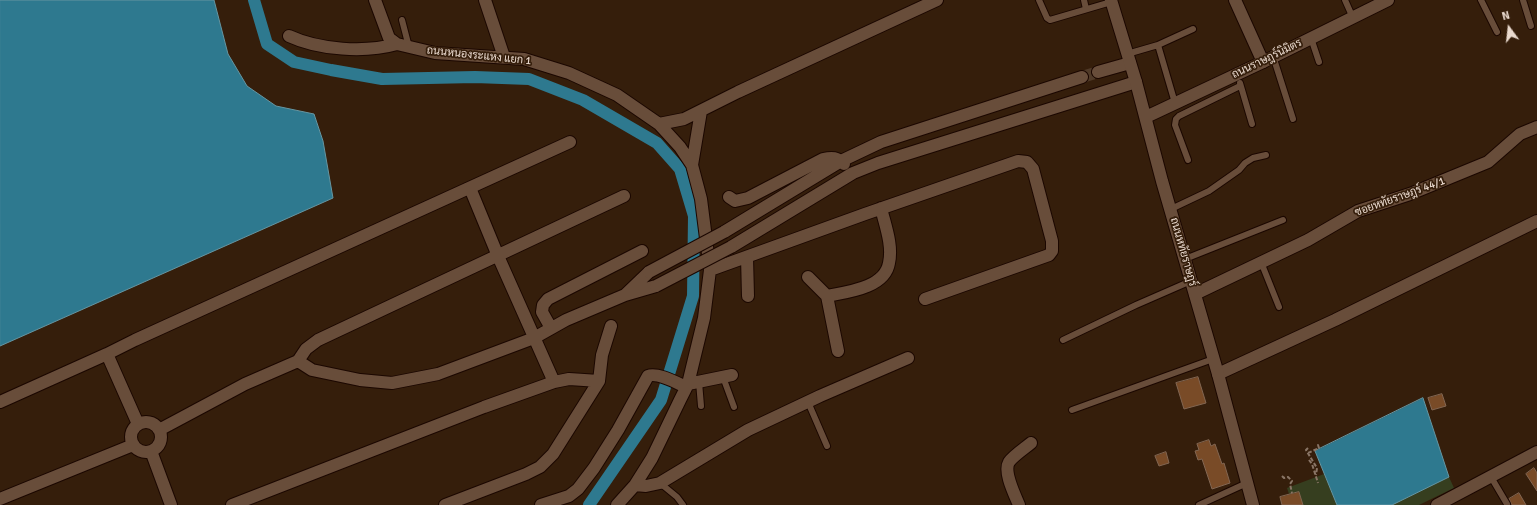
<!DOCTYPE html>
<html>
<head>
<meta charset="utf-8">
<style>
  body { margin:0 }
  #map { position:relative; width:1537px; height:505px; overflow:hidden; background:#351e0b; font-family:Signika,sans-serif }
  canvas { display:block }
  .north { position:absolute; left:1489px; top:8px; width:40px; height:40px; -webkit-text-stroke:3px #351e0b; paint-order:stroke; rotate:345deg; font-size:11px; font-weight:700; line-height:16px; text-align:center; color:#eadacf }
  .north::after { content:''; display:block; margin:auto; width:14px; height:18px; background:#eadacf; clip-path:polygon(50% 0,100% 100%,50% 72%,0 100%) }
</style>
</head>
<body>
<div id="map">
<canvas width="1537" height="505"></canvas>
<div class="north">N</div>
</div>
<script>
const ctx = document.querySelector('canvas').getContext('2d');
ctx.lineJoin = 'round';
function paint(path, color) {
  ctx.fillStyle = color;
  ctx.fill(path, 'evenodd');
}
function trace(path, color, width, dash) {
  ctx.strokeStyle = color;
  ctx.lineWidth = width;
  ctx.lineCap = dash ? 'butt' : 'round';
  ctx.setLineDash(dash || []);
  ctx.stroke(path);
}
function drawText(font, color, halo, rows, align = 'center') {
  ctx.font = font + ' Signika,Sarabun,sans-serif';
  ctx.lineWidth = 3.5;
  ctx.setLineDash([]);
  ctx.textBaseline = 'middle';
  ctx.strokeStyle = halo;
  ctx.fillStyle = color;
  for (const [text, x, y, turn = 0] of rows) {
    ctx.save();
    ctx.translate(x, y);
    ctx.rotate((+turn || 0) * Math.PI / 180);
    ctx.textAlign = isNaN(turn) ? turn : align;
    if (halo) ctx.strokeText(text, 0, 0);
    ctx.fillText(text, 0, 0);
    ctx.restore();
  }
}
paint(new Path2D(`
  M1324,474l13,31h-34l-4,-13 -10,2 -2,-6z
  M1449,477l5,11 -35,17h-27z`), '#363e1f');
const water = new Path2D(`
  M0,0h214l14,54 19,32 29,20 38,8 9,27 10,57 -333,148z
  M1423,398l26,79 -57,28h-55l-22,-54z`);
paint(water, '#2e798f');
trace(water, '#6696a2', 1);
trace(new Path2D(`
  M254,0l13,44 27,18 37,8 51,9 93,-2 54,2 54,21 74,43 23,26 14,47 -1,80 -32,104 -72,105`), '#2e798f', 12);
const building = new Path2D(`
  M1198,377l8,26 -22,6 -8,-26z
  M1442,394l4,12 -14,4 -4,-12z
  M1209,440l2,6 4,-2 7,20 2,-1 6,20 -18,6 -10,-30 -4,1 -3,-9 4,-1 -2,-6z
  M1166,452l3,11 -10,3 -4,-10z
  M1534,468l3,5v18l-11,-17z
  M1299,492l4,13h-21l-2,-8z
  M1519,493l7,12h-14l-3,-6z`);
paint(building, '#794b27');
trace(building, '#826652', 1);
trace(new Path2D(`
  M1082,77l16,-5`), '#503a28', 12, [12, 6]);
const lane = new Path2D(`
  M1039,0l8,18 3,2 61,-18
  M1084,0l2,9
  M1345,0l8,18
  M1481,0l16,32
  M1523,0l8,26
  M402,20l7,27
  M1311,38l8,24
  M1158,45l17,58
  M1127,54l31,-9 35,-16
  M1273,56l20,63
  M1240,83l12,41
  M1188,160l-13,-35 1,-6 3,-3 61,-30
  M1171,209l38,-18 30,-21 6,-7 8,-5 13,-3
  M1185,259l98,-39
  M1261,262l18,45
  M1063,340l73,-35 55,-24
  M723,377l11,30
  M699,382l2,24
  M808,402l19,44
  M1072,410l141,-51
  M1491,477l16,27
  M660,483l17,14 6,8
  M1199,505l48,-22`);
const street = new Path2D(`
  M375,0l14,38 8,6 38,9 89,6 45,14 48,22 42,29 21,23 12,18 9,34 9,71 -6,48 -16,66 -8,16 -28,58 -17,27 -18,20
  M485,0l19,57
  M1235,0l28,62
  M289,36c30,14 76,17 108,8
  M1098,72l32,-9
  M659,124l25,-5 54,-27 199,-92
  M692,165l9,-54
  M470,188l28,68 56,126
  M729,197l6,4 13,-3 75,-39c9,-2 14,-2 21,5
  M724,232l117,-71 40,-19 201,-65
  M731,247l122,-74 25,-10 258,-81
  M747,257l1,39
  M710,270l155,-56 153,-53 9,1 6,7 19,72v10l-3,4 -124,44
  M808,277l19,19
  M626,294l23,-22
  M1195,294l113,-54 50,-29 52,-17 78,-32 32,-28 17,-7
  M551,328l-9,-16 1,-7 5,-6 94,-48
  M838,351l-11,-55c20,-4 58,-8 62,-33 4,-18 -4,-38 -8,-55
  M298,361l8,-12 12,-9 306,-144
  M1218,374l117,-54 202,-99
  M599,381l3,-26 9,-29
  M688,384l44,-9
  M0,402l107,-48
  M131 437a15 15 0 1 1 30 0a15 15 0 1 1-30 0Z
  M138,424l-31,-70 28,-14 435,-198
  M159,430l86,-46 53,-23 14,9 48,10 32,3 46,-9 96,-36 32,-18 59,-25 31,-9
  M151,451l20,54
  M635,485l11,1 14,-3 88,-53 72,-34 88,-38
  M0,499l133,-54
  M232,505l252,-98 70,-25 15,-3 30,2 -46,73 -13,13 -14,7 -81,31
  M541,505l28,-9 9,-7 16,-21 24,-38 30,-54c9,-4 29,7 38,11
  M1019,505c-4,-10 -16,-33 -10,-43 4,-6 16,-14 22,-19
  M1437,505l100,-53`);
const secondary = new Path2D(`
  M1111,0l25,82 26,99 56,193 35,131
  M1146,117l117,-55 125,-62`);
trace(lane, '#1b0700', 8);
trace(street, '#1b0700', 14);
trace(secondary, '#1b0700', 14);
trace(new Path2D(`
  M1308,448l-2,2 11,18 -1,7
  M1308,453l11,-5 -1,-3h-2
  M1309,460l3,4 6,19
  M1282,476l2,2 4,-1 4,4 -2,3 2,9`), '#897566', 2, [4, 2]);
trace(lane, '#684d3a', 6);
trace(street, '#684d3a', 12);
trace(secondary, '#684d3a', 12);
const streetBridge = new Path2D(`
  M649,272l75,-40
  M656,286l75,-39`);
trace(streetBridge, '#1b0700', 14, []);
trace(streetBridge, '#684d3a', 12);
drawText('11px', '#eadacf', '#351e0b', [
  ["ถนนหนองระแหง แยก 1",479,56,6],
  ["ถนนราษฎร์นิมิตร",1267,59,-26],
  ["ซอยหทัยราษฎร์ 44/1",1400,197,-20],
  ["ถนนหทัยราษฎร์",1183,252,74]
]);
</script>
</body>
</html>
